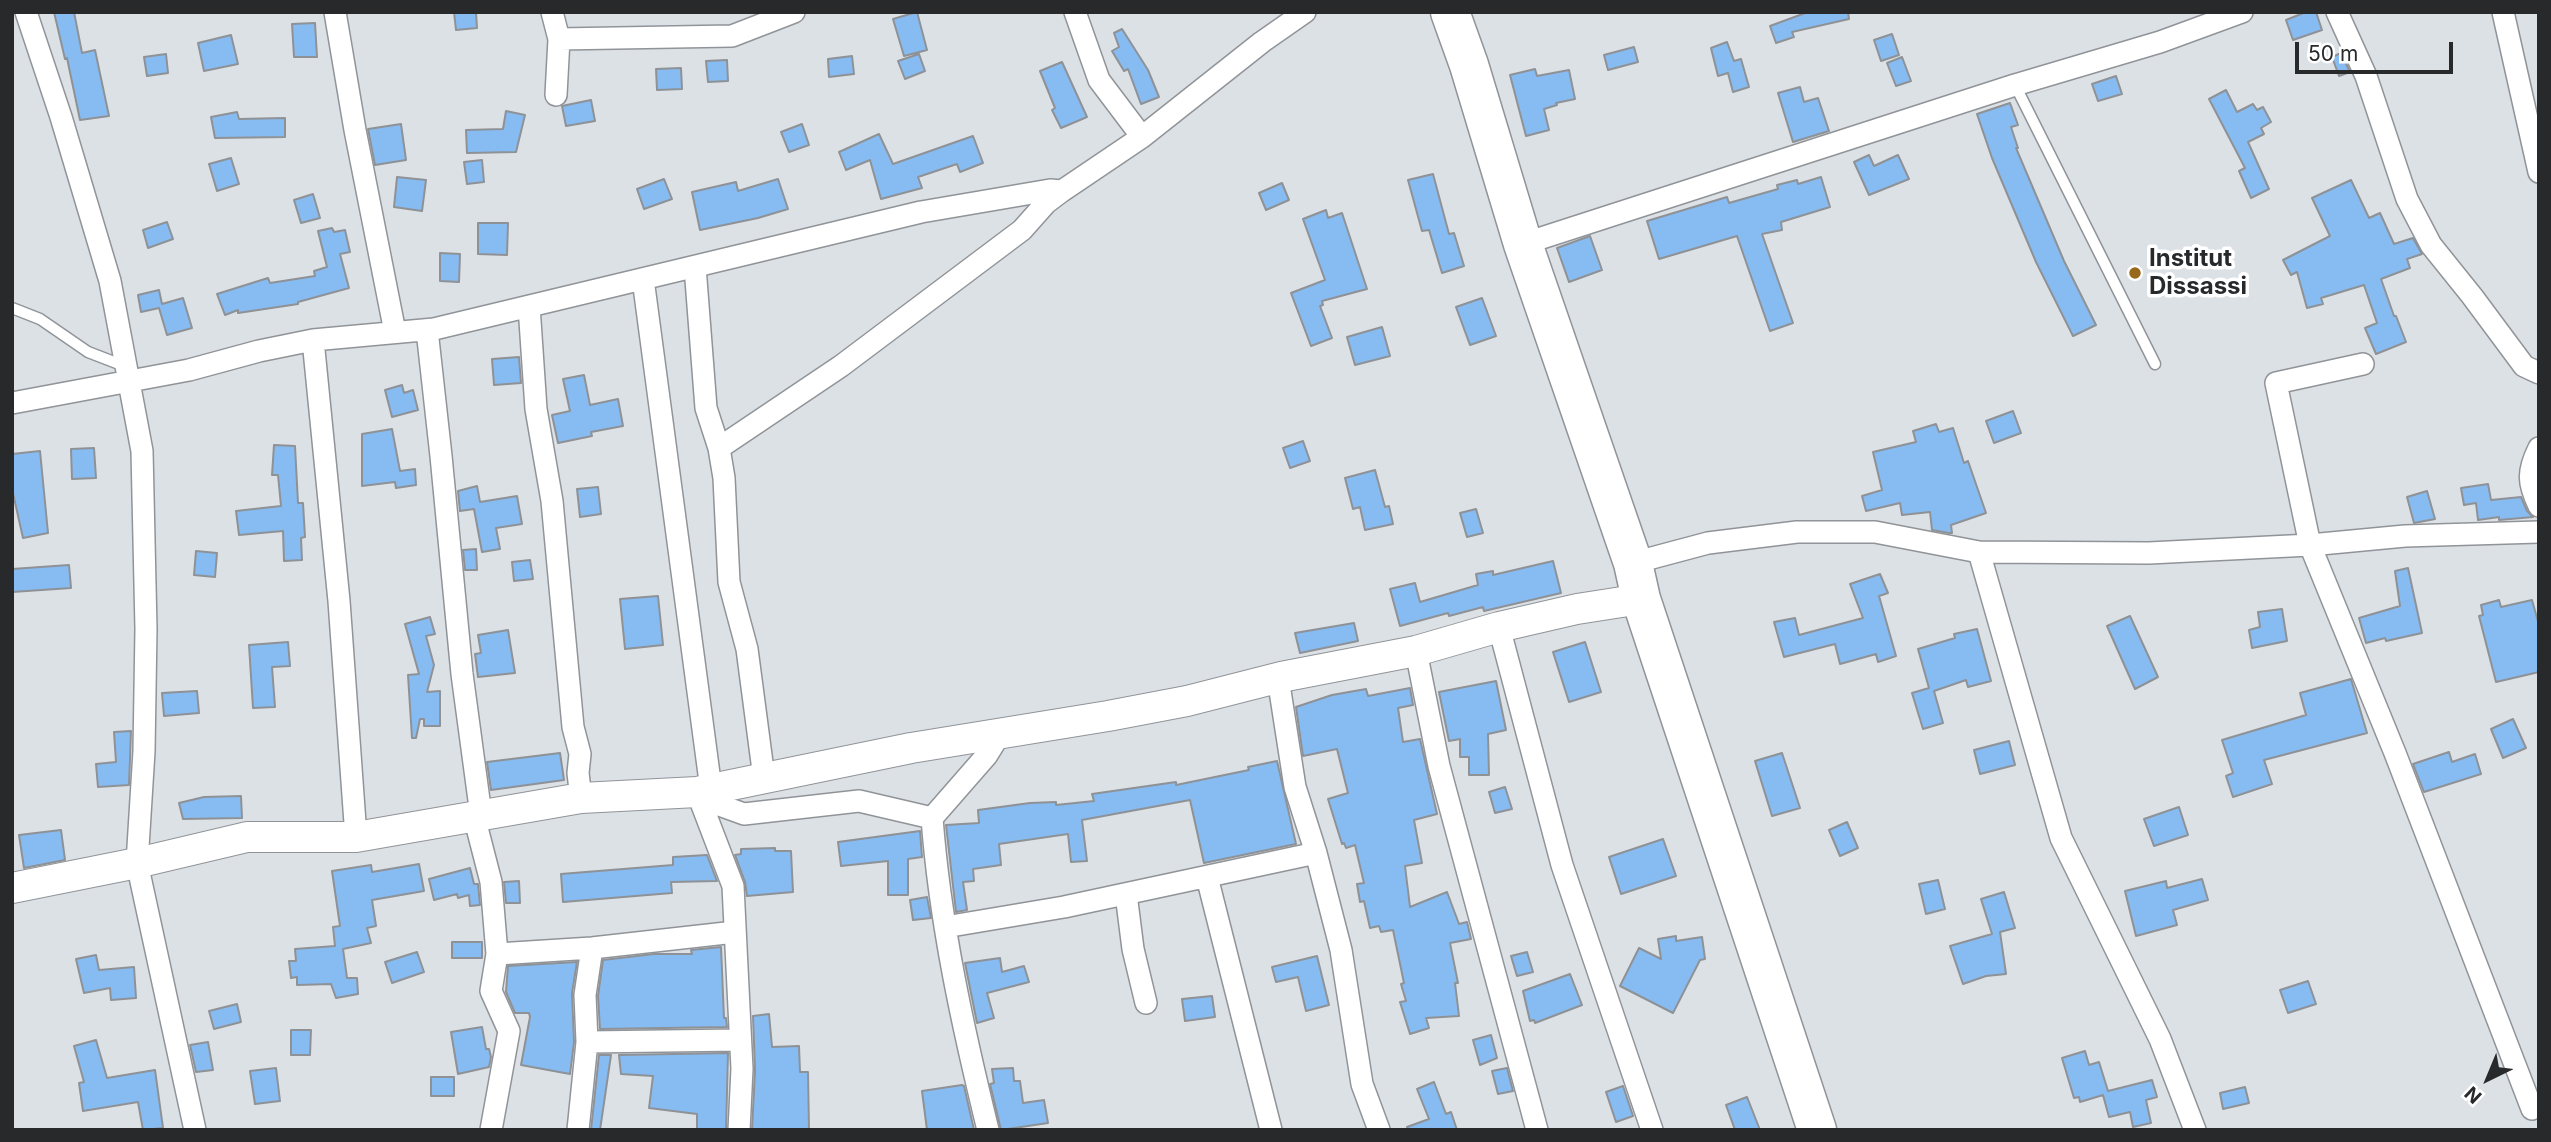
<!DOCTYPE html>
<html>
<head>
<meta charset="utf-8">
<style>
  body { margin:0 }
  #map { position:relative; width:2551px; height:1142px; overflow:hidden; background:#dce1e6; font-family:Inter,sans-serif }
  canvas { display:block }
  .frame { position:absolute; inset:0; border:14px solid #28292b; pointer-events:none }
  .north { position:absolute; left:2453px; top:1044px; width:70px; height:70px; -webkit-text-stroke:5px #fff; paint-order:stroke; rotate:223deg; font-size:19px; font-weight:700; line-height:28px; text-align:center; color:#28292b }
  .north::after { content:''; display:block; margin:auto; width:24px; height:32px; background:#28292b; clip-path:polygon(50% 0,100% 100%,50% 72%,0 100%) }
  .scale { position:absolute; left:2295px; top:42px; width:158px; height:32px; box-sizing:border-box; border:4px solid #28292b; border-top:0; padding-left:9px; font-size:21px; line-height:24px; white-space:nowrap; color:#28292b; -webkit-text-stroke:5px #fff; paint-order:stroke }
</style>
</head>
<body>
<div id="map">
<canvas width="2551" height="1142"></canvas>
<div class="frame"></div>
<div class="north">N</div>
<div class="scale">50 m</div>
</div>
<script>
const ctx = document.querySelector('canvas').getContext('2d');
ctx.lineJoin = 'round';
function paint(path, color) {
  ctx.fillStyle = color;
  ctx.fill(path, 'evenodd');
}
function trace(path, color, width, dash) {
  ctx.strokeStyle = color;
  ctx.lineWidth = width;
  ctx.lineCap = dash ? 'butt' : 'round';
  ctx.setLineDash(dash || []);
  ctx.stroke(path);
}
function drawText(font, color, halo, rows, align = 'center') {
  ctx.font = font + ' Inter,sans-serif';
  ctx.lineWidth = 7;
  ctx.setLineDash([]);
  ctx.textBaseline = 'middle';
  ctx.strokeStyle = halo;
  ctx.fillStyle = color;
  for (const [text, x, y, turn = 0] of rows) {
    ctx.save();
    ctx.translate(x, y);
    ctx.rotate((+turn || 0) * Math.PI / 180);
    ctx.textAlign = isNaN(turn) ? turn : align;
    if (halo) ctx.strokeText(text, 0, 0);
    ctx.fillText(text, 0, 0);
    ctx.restore();
  }
}
const building = new Path2D(`
  M54,12h20l8,41 13,-3 14,66 -29,4 -13,-62 -2,1z
  M454,12h22l1,16 -21,2z
  M917,12l10,38 -23,6 -11,-37z
  M1808,12h40l1,7 -57,13 2,5 -18,6 -6,-17z
  M2306,12h10l6,18 -29,10 -7,-20z
  M315,23l2,34h-23l-2,-33z
  M1122,29l26,41 11,27 -18,7 -13,-35 -4,2 -12,-20 7,-4 -5,-14z
  M1892,34l7,21 -18,6 -7,-21z
  M231,35l7,29 -34,7 -6,-28z
  M1727,42l7,19 7,-2 8,28 -16,5 -5,-19 -10,3 -7,-28z
  M1634,47l4,15 -30,8 -4,-15z
  M2341,53l9,19 -11,4 -7,-19z
  M166,54l2,19 -21,3 -3,-19z
  M919,54l6,17 -20,8 -7,-18z
  M852,56l2,18 -25,3 -1,-18z
  M1902,57l9,24 -15,5 -9,-23z
  M727,60l1,21 -20,1 -2,-21z
  M1062,62l25,55 -26,11 -9,-18 3,-2 -15,-37z
  M681,68l1,21 -25,1 -1,-21z
  M1535,69l2,7 32,-6 6,29 -19,4 1,2 -13,4 5,21 -23,6 -16,-61z
  M2116,76l6,18 -24,7 -6,-17z
  M1800,87l4,15 14,-4 11,33 -36,11 -15,-49z
  M2226,90l11,22 16,-8 4,6 6,-3 8,15 -10,6 3,6 -16,8 21,47 -18,9 -12,-27 6,-3 -36,-69z
  M591,100l4,21 -29,5 -4,-20z
  M2010,103l8,22 -7,2 7,21h-2l48,113 32,64 -23,11 -37,-74 -44,-104 -15,-44z
  M506,111l19,4 -9,37 -49,1 -1,-23 37,-1z
  M237,112l2,7 46,-1v19l-70,1 -4,-21z
  M401,124l5,36 -31,5 -7,-36z
  M802,124l7,21 -20,7 -8,-20z
  M879,134l14,30 80,-28 10,27 -23,9 -3,-8 -39,13 4,11 -41,11 -11,-39 -24,10 -7,-18z
  M1869,155l5,11 24,-11 11,24 -40,16 -15,-33z
  M231,158l8,26 -22,7 -8,-27z
  M482,160l2,22 -17,2 -3,-22z
  M1433,174l16,60 5,-1 10,33 -22,7 -13,-43 -7,1 -14,-51z
  M397,177l29,3 -4,31 -28,-4z
  M1821,177l9,30 -49,15 1,8 -20,4 31,89 -23,8 -33,-95 -78,23 -12,-38 80,-24 2,6 49,-14 -1,-4 20,-5 1,4z
  M664,179l8,20 -28,10 -7,-20z
  M778,179l10,30 -30,9 -58,12 -8,-38 44,-10 2,9z
  M2351,180l18,38 11,-5 14,31 19,-6 9,16 -15,5 3,9 -29,11 13,37h2l10,26 -30,12 -11,-26 12,-5 -13,-38 -43,13 2,6 -16,4 -10,-36 -6,3 -8,-15 47,-24 -18,-38z
  M1282,183l7,17 -23,10 -7,-17z
  M313,194l7,24 -19,5 -7,-23z
  M1326,210l2,8 14,-5 25,76 -45,12 1,4 -3,1 12,32 -21,8 -20,-53 34,-13 -22,-61z
  M167,222l6,17 -25,9 -5,-18z
  M478,223h30l-1,32 -29,-1z
  M332,228l2,4 11,-2 5,22 -10,2 9,34 -51,14v2l-60,9v-3l-13,5 -8,-21 51,-16 2,5 45,-7 -1,-5 13,-4 -9,-36z
  M1590,236l12,34 -33,12 -12,-34z
  M440,253l20,1 -1,28 -19,-1z
  M159,290l3,14 21,-6 9,30 -25,7 -8,-27 -18,4 -3,-17z
  M1482,298l14,38 -26,9 -14,-38z
  M1382,327l8,29 -35,9 -8,-28z
  M519,357l2,26 -27,2 -2,-26z
  M584,375l6,30 28,-6 5,27 -32,6 1,4 -34,7 -6,-28 18,-4 -7,-32z
  M402,385l2,8 9,-3 5,20 -26,7 -7,-27z
  M2013,411l8,22 -27,10 -8,-22z
  M1936,424l3,8 14,-4 11,35 4,-2 18,52 -35,12 1,8h-3l-17,-3 -2,-18 -28,3 -2,-12 -34,8 -4,-15 20,-6 -9,-38 43,-10 -3,-11z
  M392,429l8,42 15,-2 1,16 -20,3 -1,-6 -33,4v-52z
  M1303,441l7,20 -20,7 -7,-20z
  M274,445l21,1 3,57h5l2,34 -4,1 1,22 -18,1 -1,-30 -44,4 -3,-24 45,-5 -3,-31h-6z
  M94,448l2,30 -24,1 -1,-30z
  M40,451l8,82 -25,5 -11,-49v-35z
  M1375,470l10,37 4,-1 4,18 -28,6 -5,-23 -7,2 -8,-31z
  M2488,484l3,16 30,-3 6,14 6,6 -34,3v-3l-21,3 -2,-17 -12,2 -3,-17z
  M477,486l3,16 37,-6 5,28 -26,4 4,21 -18,3 -8,-43 -14,2 -2,-20z
  M598,487l3,27 -21,3 -3,-28z
  M2427,491l8,28 -21,4 -7,-26z
  M1476,509l7,24 -16,4 -7,-24z
  M476,549l1,21h-12l-2,-20z
  M196,551l21,2 -2,24 -21,-2z
  M530,560l3,19 -19,2 -2,-19z
  M1553,561l8,32 -77,18 -1,-4 -34,9 -1,-3 -48,13 -10,-37 25,-6 5,19 58,-17 -2,-11 17,-3v4z
  M69,565l2,23 -59,4v-23z
  M2408,568l14,65 -36,8 -1,-3 -19,5 -7,-25 41,-12 -5,-35z
  M1880,574l8,19 -9,3 17,60 -18,6 -2,-8 -36,10 -5,-20 -51,13 -10,-35 21,-4 4,17 64,-17 -13,-34z
  M658,596l5,49 -38,4 -5,-50z
  M2499,600l2,7 31,-7 7,25v47l-43,10 -17,-66 4,-1 -2,-10z
  M2282,609l5,32 -35,7 -3,-18 11,-3 -2,-15z
  M2130,616l28,61 -23,12 -28,-63z
  M430,617l5,17 -9,2 8,29 -7,27 13,-1v35h-16v-7h-4l-4,19h-4l-4,-63 11,-1 -14,-50z
  M1354,623l4,18 -58,12 -5,-20z
  M1977,629l14,52 -23,6 -2,-7 -32,11 9,32 -20,6 -11,-36 17,-5 -11,-39 37,-11 -1,-4z
  M508,630l7,43 -37,4 -3,-23 6,-1 -3,-18z
  M288,642l2,24 -18,1 3,40 -22,1 -4,-63z
  M1585,642l16,50 -32,10 -16,-50z
  M2351,679l16,54 -103,27 8,24 -39,13 -7,-21 7,-3 -11,-33 84,-25 -6,-22z
  M1496,681l10,49 -18,4 1,41h-20v-18h-9v-18l-11,2 -10,-49z
  M1410,688l3,17 -15,3 5,34 17,-3 17,75 -23,6 8,43 -17,3 5,41 37,-15 12,32 8,-2 4,17 -21,4 8,40h-3l4,33 -33,2 3,10 -19,6 -10,-32 6,-1 -5,-17 3,-1 -11,-53 -12,2 -2,-6 -9,2 -6,-27 -4,1 -3,-18 7,-1 -9,-38 -9,3 -2,-5 -2,1 -14,-45 20,-6 -11,-44 -34,7 -7,-49 36,-12 34,-6 2,7z
  M197,691l2,22 -35,3 -2,-23z
  M2513,719l13,29 -23,10 -12,-29z
  M131,731l-2,54 -31,2 -2,-23 20,-2 -2,-30z
  M2009,741l6,24 -35,9 -6,-24z
  M2449,752l3,10 23,-8 6,20 -57,18 -11,-28z
  M560,753l4,27 -73,10 -4,-28z
  M1782,753l18,55 -28,8 -17,-55z
  M1277,761l19,83 -92,19 -14,-63 -108,20 5,41 -16,1 -3,-28 -69,10 2,21 -28,4 1,12 -11,1 4,28 -11,2 -10,-87 33,-2 -1,-13 52,-7 26,-1v3l38,-4 -2,-7 84,-12v3l73,-15 -1,-3z
  M1505,787l7,22 -17,4 -6,-21z
  M241,796l1,22 -59,1 -4,-16 25,-6z
  M2179,807l9,28 -34,11 -10,-27z
  M1847,822l11,26 -18,8 -11,-26z
  M61,830l4,30 -41,8 -5,-33z
  M920,831l2,26 -14,2v36h-20v-34l-47,5 -3,-24z
  M1663,839l13,37 -55,18 -12,-37z
  M775,848v3h16l2,41 -46,4 -2,-14 -10,-27 6,-1v-5z
  M707,855l10,26 -46,1 1,11 -109,9 -2,-28 112,-9v-8z
  M419,864l5,27 -52,9 4,26 -9,2 4,15 -28,6 4,29h10l1,16 -22,4 -5,-14 -34,1v-8l-6,1 -2,-17h7l-1,-12 40,-3 -2,-19 7,-1 -8,-55 39,-6 1,7z
  M470,868l4,16h4l2,21 -10,1 -1,-11 -11,3 -1,-4 -23,6 -5,-21z
  M2202,879l6,21 -35,10 4,15 -41,11 -11,-45 41,-10 1,7z
  M1938,880l7,29 -19,5 -7,-30z
  M519,881l1,22h-14l-2,-21z
  M2004,892l11,36 -15,4 6,42 -20,2 -23,8 -13,-38 42,-12 -11,-35z
  M927,897l4,21 -18,2 -3,-20z
  M1676,936v5l26,-4 3,22 -5,1 -27,53 -53,-27 19,-38 22,11 -3,-20z
  M452,942h30v16h-30z
  M721,947l3,71h2l1,9 -127,2 -2,-33 5,-36 51,-6h38l-1,-4z
  M417,952l7,20 -32,11 -7,-21z
  M1527,952l6,20 -16,4 -6,-20z
  M96,955l3,15 35,-3 2,31 -25,2 -1,-12 -26,5 -8,-34z
  M1317,956l12,49 -23,6 -8,-34 -22,5 -4,-15z
  M1000,958l2,14 22,-6 5,16 -42,11 7,25 -17,5 -12,-60z
  M577,962l-5,31 2,49 -4,32 -49,-9 9,-48 -1,-4h-14l-9,-21 2,-26z
  M1570,974l12,31 -47,18 -1,-3 -4,1 -7,-30z
  M2308,981l8,23 -28,9 -8,-23z
  M1212,996l3,21 -30,4 -3,-22z
  M237,1004l4,18 -27,7 -5,-18z
  M769,1014l3,33 27,-1 1,26h8l1,58h-57l3,-60 -2,-54z
  M482,1027l4,22h3l2,8 -2,10 -31,7 -7,-42z
  M291,1030h20l-1,25h-19z
  M1491,1035l6,23 -17,7 -7,-25z
  M96,1040l11,38 48,-8 8,58 -20,2 -5,-28 -55,9 -4,-28 5,-1 -10,-36z
  M208,1042l5,28 -17,2 -6,-27z
  M2085,1051l4,14 10,-3 9,29 44,-11 5,17 -11,3 5,23 -18,4 -3,-15 -21,5 -6,-22 -23,7 -1,-5 -5,1 -12,-40z
  M728,1053l-2,77h-29v-16l-48,-6 4,-32 -32,-2 -2,-19z
  M599,1055h12l-11,75h-9z
  M276,1068l4,33 -25,3 -5,-33z
  M1013,1068l1,13h6l3,22 21,-3 4,23 -47,7 -11,-46 4,-1 -2,-14z
  M1507,1068l6,23 -15,3 -6,-23z
  M431,1077h23v19h-23z
  M1434,1082l12,32 5,-2 6,18h-49l-1,-3 22,-8 -12,-30z
  M962,1085l2,1 10,44h-47l-5,-39z
  M1623,1086l10,30 -17,6 -10,-30z
  M2245,1087l4,16 -26,6 -3,-16z
  M1747,1097l13,33h-25l-9,-25z`);
paint(building, '#87bcf3');
trace(building, '#8e9296', 2);
const lane = new Path2D(`
  M2015,85l140,279
  M12,308l28,11 48,33 39,15`);
const street = new Path2D(`
  M26,12l35,105 49,164 32,170 4,178 -2,122 -7,112 58,267
  M335,12l20,118 40,202
  M552,12l7,27 -3,56
  M1075,12l24,68 43,57
  M2337,12l29,64 41,123 24,46 41,51 52,70 15,7
  M2503,12l36,160
  M559,39l173,-3 62,-24
  M1523,244l492,-159 145,-43 82,-30
  M695,267l11,141 13,40 5,30 5,104 18,67 17,129
  M643,279l68,510
  M529,306l7,103 16,92 21,226 7,27 -2,19 3,25
  M427,330l14,126 21,218 19,141
  M313,340l26,261 17,236
  M2363,364l-87,19 34,162 85,208 137,356
  M12,403l177,-33 70,-19 54,-11 121,-11 487,-117 129,-22 12,1 80,-54 120,-95 43,-30
  M719,448l122,-82 181,-136 24,-27 16,-12
  M2539,448c-12,24 -11,35 0,58
  M1979,552l82,286 99,201 35,91
  M1633,563l75,-20 89,-11h78l104,20 170,1 161,-8 95,-9 134,-4
  M1499,627l63,238 90,265
  M1416,651l23,115 98,364
  M1278,678l17,109 21,66 25,97 21,134 17,46
  M697,792l36,94 9,183 -3,61
  M697,797l47,17 115,-13 73,17
  M474,816l17,66 6,72 -6,37 18,40 -18,99
  M1207,877l64,253
  M1126,894l7,55 13,54
  M945,927l119,-20 252,-54
  M497,954l95,-6 143,-16
  M587,1042l153,-2
  M578,1130l9,-88 -2,-47 7,-47
  M988,1130c-25,-102 -48,-206 -56,-312l55,-63 13,-21`);
const secondary = new Path2D(`
  M12,888l125,-25 110,-26h109l225,-39 116,-6 214,-44 197,-32 79,-15 94,-24 135,-26 83,-24 78,-18 64,-10`);
const highway = new Path2D(`
  M1450,12l19,53 54,179 110,319 8,36 176,531`);
trace(lane, '#909498', 13);
trace(street, '#909498', 24);
trace(secondary, '#909498', 32);
trace(highway, '#909498', 41);
trace(lane, '#fff', 10);
trace(street, '#fff', 21);
trace(secondary, '#fff', 30);
trace(highway, '#fff', 38);
for (const [x, y, r, color] of [
  [2135,273,7,"#98691a"]
]) {
  const dot = new Path2D();
  dot.arc(x, y, r, 0, 2 * Math.PI);
  ctx.fillStyle = color;
  ctx.fill(dot);
  trace(dot, '#fff', 2.5);
}
drawText('bold 24px', '#28292b', '#fff', [
  ["Institut",2149,259],
  ["Dissassi",2149,287]
], 'left');
</script>
</body>
</html>
